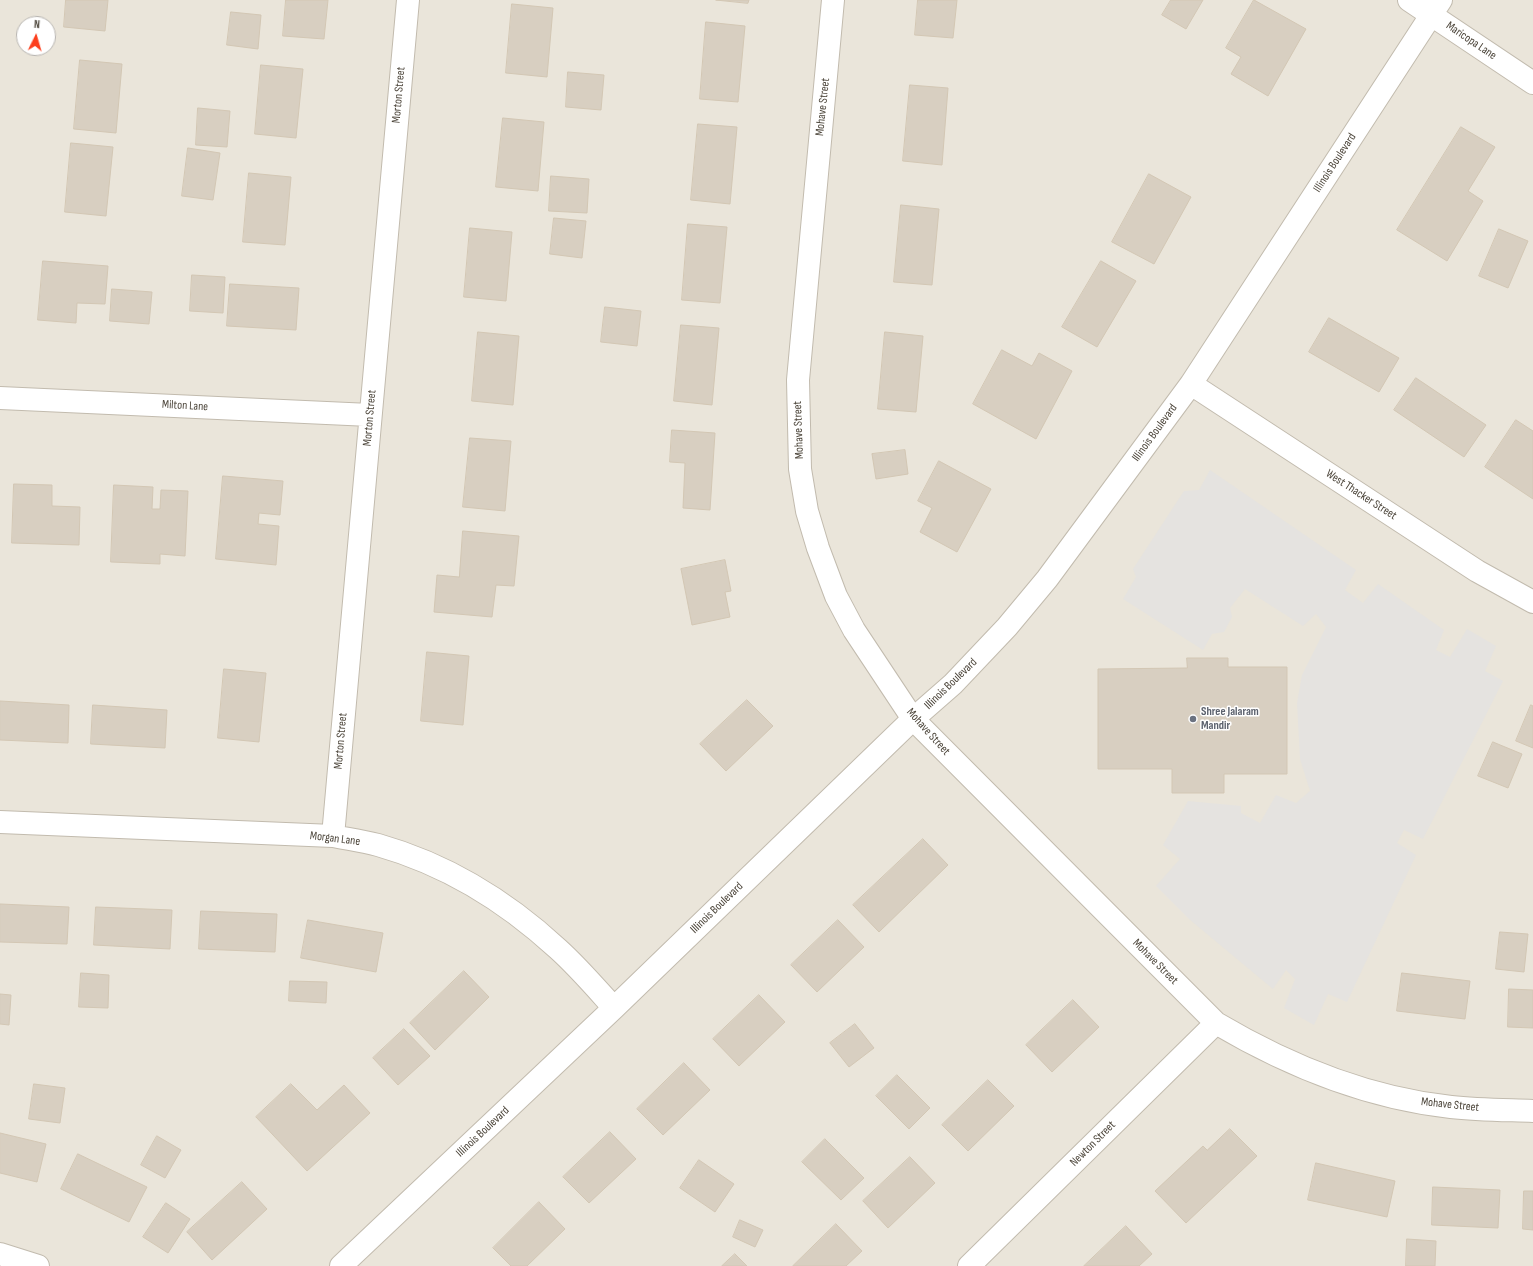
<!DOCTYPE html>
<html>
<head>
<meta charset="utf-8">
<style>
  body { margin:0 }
  #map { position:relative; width:1533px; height:1266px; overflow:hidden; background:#f6f3ec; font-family:"Sofia Sans Condensed",sans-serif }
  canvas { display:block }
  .north { position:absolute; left:16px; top:16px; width:40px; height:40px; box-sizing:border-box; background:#fff; border:1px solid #b7b4b0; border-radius:50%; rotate:5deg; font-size:11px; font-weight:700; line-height:16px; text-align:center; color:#4b4439 }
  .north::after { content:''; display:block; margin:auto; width:14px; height:18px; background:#fc3f1d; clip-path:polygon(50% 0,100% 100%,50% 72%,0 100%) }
</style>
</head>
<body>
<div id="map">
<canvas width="1533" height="1266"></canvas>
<div class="north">N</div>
</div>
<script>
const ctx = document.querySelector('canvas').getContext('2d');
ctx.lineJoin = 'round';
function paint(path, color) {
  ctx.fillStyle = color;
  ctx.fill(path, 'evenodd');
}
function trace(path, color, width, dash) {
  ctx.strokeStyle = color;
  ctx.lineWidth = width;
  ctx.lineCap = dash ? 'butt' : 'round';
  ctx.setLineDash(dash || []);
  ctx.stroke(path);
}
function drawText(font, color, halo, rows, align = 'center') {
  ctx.font = font + ' "Sofia Sans Condensed",sans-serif';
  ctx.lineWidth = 3;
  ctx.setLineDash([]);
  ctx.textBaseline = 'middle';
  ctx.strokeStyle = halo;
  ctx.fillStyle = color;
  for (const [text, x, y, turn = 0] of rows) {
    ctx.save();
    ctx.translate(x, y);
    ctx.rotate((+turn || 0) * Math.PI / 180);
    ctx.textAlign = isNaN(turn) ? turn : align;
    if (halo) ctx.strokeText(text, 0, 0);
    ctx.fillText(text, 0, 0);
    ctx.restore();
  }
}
paint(new Path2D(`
  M0,0h1533v1266h-1533zM24,24h24v24h-24z`), '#eae5da');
paint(new Path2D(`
  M1210,470l146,100 -11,20 18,13 15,-19 66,46 -8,20 14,7 17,-28 29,17 -11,25 18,10 -80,158 -19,-9 -7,13 19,12 -69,147 -19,-8 -14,31 -30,-17 11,-29 -9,-9 -13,19 -84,-70 -33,-33 24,-27 -17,-14 25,-44 53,5v7l19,10 16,-28 20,8 14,-12 -10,-32 -3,-56 5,-28 24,-48 -10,-13 -13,12 -58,-37 -15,19 2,9 -8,15 -12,2 -9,16 -80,-51 13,-22 -3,-8 51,-78 15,-1z`), '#e5e3e0');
const building = new Path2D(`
  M66,0h42l-3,31 -41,-4z
  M286,0h42l-4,39 -41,-3z
  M716,0h33l-1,3z
  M918,0h39l-4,38 -38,-3z
  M1171,0h32l-17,29 -24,-14z
  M1254,0l52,29 -38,67 -37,-22 10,-17 -15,-9z
  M512,4l41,4 -6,69 -41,-4z
  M231,12l30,3 -3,34 -31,-4z
  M706,22l39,4 -7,76 -38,-3z
  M80,60l42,4 -6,69 -42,-4z
  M261,65l42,4 -7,69 -41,-4z
  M568,72l36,3 -3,35 -35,-3z
  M910,85l38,3 -6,77 -39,-4z
  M198,108l32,3 -3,36 -31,-2z
  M503,118l41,4 -6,69 -42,-4z
  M698,124l39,3 -7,77 -39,-4z
  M1461,127l34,20 -27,44 15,10 -36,60 -50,-31z
  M71,143l42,4 -7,69 -41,-4z
  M188,148l32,5 -7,47 -31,-4z
  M249,173l42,4 -6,68 -42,-3z
  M1149,174l42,23 -37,67 -42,-22z
  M551,176l38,3 -2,34 -38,-2z
  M901,205l38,4 -7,76 -38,-3z
  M554,218l32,3 -4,37 -32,-4z
  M688,224l39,3 -7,76 -38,-3z
  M470,228l42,4 -6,69 -42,-4z
  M1499,229l29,12 -20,47 -29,-12z
  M43,261l65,5 -3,38 -28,-1 -1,20 -38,-3z
  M1101,261l35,20 -39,66 -35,-20z
  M192,275l33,2 -2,36 -33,-2z
  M230,284l69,4 -3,42 -69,-4z
  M112,289l40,3 -3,32 -39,-3z
  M605,307l36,4 -4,35 -36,-4z
  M1329,318l70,40 -20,34 -70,-40z
  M681,325l38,3 -7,77 -38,-4z
  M478,332l41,4 -6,69 -41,-4z
  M885,332l38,4 -7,76 -38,-3z
  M1002,350l30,16 7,-13 33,18 -36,68 -63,-35z
  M1416,378l70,47 -22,32 -70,-47z
  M1516,420l17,11v68l-48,-32z
  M672,430l43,3 -5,77 -27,-2 2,-45 -15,-1z
  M470,438l41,3 -6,70 -42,-4z
  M905,450l3,24 -32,5 -4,-25z
  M939,461l52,28 -34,63 -37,-20 12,-24 -14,-7z
  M223,476l60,5 -3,34 -21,-2 -1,11 21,2 -3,39 -60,-6z
  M14,484l38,1v21l28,1 -1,38 -67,-2z
  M114,485l39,2 -1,22h8l1,-19 27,1 -3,65 -25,-2v10l-49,-2z
  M463,531l56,5 -5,50 -18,-1 -4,32 -58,-5 3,-37 22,2z
  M725,560l6,31 -6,1 5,25 -38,8 -11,-56z
  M427,652l42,4 -6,69 -42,-4z
  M1187,658h41v9h59v107h-63v19h-52v-24h-74v-100l89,-1z
  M224,669l42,4 -7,69 -41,-4z
  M747,700l26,26 -47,45 -26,-27z
  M0,701l69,4 -1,38 -68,-3z
  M93,705l74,5 -2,38 -74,-4z
  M1531,705l2,1v42l-17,-7z
  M1493,742l29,12 -14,34 -30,-12z
  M923,839l25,26 -69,67 -26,-27z
  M0,904l69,3 -2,37 -67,-2z
  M96,907l76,3 -2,39 -76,-4z
  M201,911l76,3 -2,38 -76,-3z
  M308,920l75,13 -7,39 -75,-14z
  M838,920l26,27 -47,45 -26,-27z
  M1500,932l28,2 -4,38 -28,-3z
  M464,971l25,26 -54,53 -25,-27z
  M81,973l28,2 -1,33 -29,-1z
  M1402,973l68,8 -5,38 -68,-8z
  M290,981l37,1 -1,21 -37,-2z
  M1509,989l24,1v38l-25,-1z
  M0,994l11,1 -2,30 -9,-1z
  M759,995l26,27 -46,44 -26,-27z
  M1073,1000l26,27 -47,45 -26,-27z
  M855,1024l19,24 -25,19 -19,-24z
  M404,1029l26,27 -32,29 -25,-27z
  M684,1063l26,27 -47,45 -26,-26z
  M897,1075l33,33 -21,21 -33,-33z
  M988,1080l26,26 -46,45 -26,-26z
  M34,1084l31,4 -5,35 -31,-4z
  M291,1084l26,26 27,-25 26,28 -63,58 -51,-54z
  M1230,1129l27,27 -71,67 -31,-32 48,-45 4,4z
  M610,1132l26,27 -47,44 -26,-26z
  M0,1133l46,11 -9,38 -37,-9z
  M157,1136l24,14 -16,28 -24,-13z
  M825,1139l39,39 -23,22 -39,-38z
  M78,1154l69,33 -18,35 -68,-33z
  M910,1157l25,26 -47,45 -25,-27z
  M699,1160l35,24 -19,28 -35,-24z
  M1316,1163l79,18 -8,36 -79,-17z
  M242,1182l25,27 -55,51 -25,-28z
  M1433,1187l67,3 -2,38 -66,-3z
  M1524,1191h9v39l-10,-1z
  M539,1202l26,27 -38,37h-16l-18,-18z
  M166,1203l24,16 -22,34 -25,-16z
  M740,1220l23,10 -8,17 -22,-10z
  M836,1224l26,27 -16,15h-53z
  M1126,1226l26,28 -13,12h-55z
  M1407,1239l29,2 -1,25h-29z
  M735,1254l12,12h-25z`);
paint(building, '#d8cfc1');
trace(building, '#d3c7b4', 1);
const minor = new Path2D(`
  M833,0l-35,380 2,89 7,42 11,37 18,48 18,34 59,89 303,304c71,42 152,75 235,84 27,3 55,3 82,4
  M1409,0l124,83
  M1191,384l286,187 56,31
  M0,398l370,17
  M0,822l333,14c15,3 30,5 45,9 67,19 128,56 180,104 20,18 38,39 56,59
  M333,836l75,-836
  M0,1254l38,12
  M341,1266l273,-258 299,-289 40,-35 54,-57 40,-48 144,-195 250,-384
  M969,1266l247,-243`);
trace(minor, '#c2bbae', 24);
trace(minor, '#fff', 22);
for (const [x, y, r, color] of [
  [1193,719,4,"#6b7280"]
]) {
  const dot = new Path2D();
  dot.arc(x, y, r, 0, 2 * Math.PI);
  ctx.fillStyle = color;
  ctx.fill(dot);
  trace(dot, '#fff', 1.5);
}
drawText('12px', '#4b4439', '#fff', [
  ["Maricopa Lane",1471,41,34],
  ["Morton Street",399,95,-85],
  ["Mohave Street",823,107,-84],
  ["Illinois Boulevard",1335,163,-57],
  ["Milton Lane",185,406,3],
  ["Morton Street",370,418,-85],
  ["Mohave Street",799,430,-92],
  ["Illinois Boulevard",1155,433,-54],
  ["West Thacker Street",1361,495,33],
  ["Illinois Boulevard",951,684,-44],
  ["Mohave Street",928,732,48],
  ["Morton Street",341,741,-85],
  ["Morgan Lane",335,839,7],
  ["Illinois Boulevard",717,908,-44],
  ["Mohave Street",1155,962,45],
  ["Mohave Street",1450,1105,6],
  ["Illinois Boulevard",483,1132,-43],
  ["Newton Street",1093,1144,-45]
]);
drawText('bold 12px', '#5b616d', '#fff', [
  ["Shree Jalaram",1201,712],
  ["Mandir",1201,726]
], 'left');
</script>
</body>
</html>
